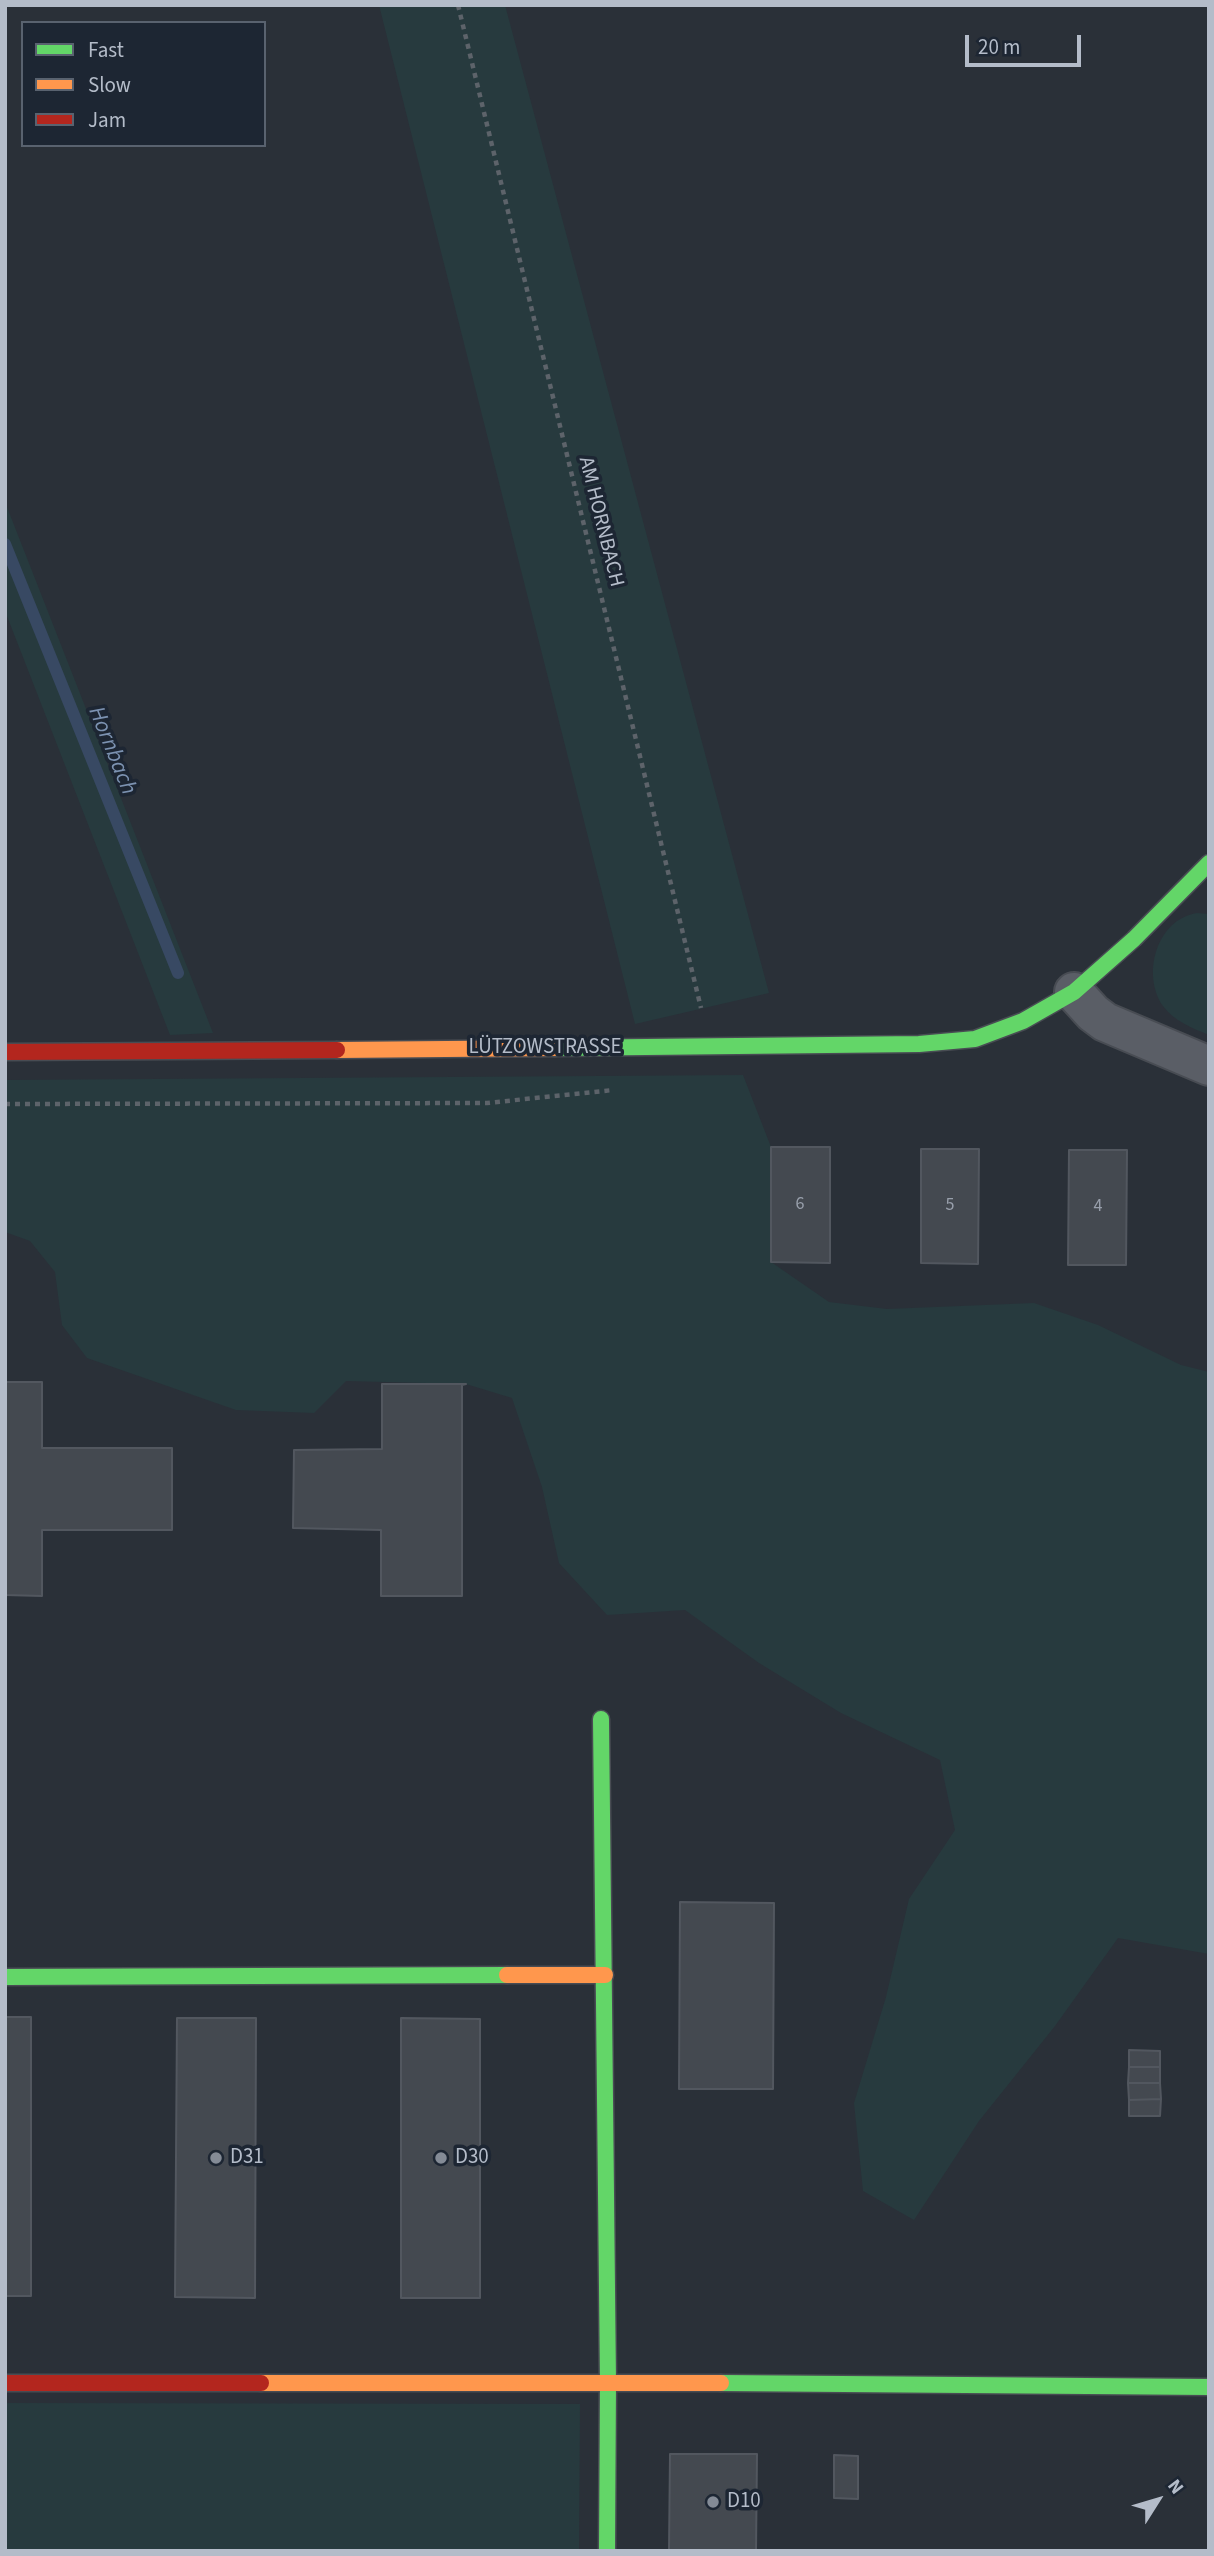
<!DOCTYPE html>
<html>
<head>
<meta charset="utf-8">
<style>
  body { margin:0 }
  #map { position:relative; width:1214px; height:2556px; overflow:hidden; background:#2a3038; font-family:"Source Sans 3",sans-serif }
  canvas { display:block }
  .frame { position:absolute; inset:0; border:7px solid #b4bcc9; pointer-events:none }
  .legend { position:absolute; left:21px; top:21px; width:245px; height:126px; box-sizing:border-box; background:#1d2633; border:2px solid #59626f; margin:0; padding:9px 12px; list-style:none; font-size:21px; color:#b4bcc9 }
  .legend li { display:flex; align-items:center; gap:14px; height:35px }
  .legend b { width:35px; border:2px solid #59626f }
  .north { position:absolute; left:1123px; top:2465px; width:70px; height:70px; -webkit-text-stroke:5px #1d2633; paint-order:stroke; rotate:53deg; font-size:19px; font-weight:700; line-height:28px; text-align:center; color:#b4bcc9 }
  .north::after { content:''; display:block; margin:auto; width:24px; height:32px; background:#b4bcc9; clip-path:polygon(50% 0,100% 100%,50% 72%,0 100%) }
  .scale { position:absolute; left:965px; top:35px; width:116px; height:32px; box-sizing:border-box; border:4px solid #b4bcc9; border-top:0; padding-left:9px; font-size:21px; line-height:24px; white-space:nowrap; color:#b4bcc9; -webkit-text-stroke:5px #1d2633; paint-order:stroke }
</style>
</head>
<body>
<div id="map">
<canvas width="1214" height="2556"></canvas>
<div class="frame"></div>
<ul class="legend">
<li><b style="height:9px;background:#63d668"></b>Fast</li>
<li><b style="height:9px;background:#ff974d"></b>Slow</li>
<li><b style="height:9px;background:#b3261e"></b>Jam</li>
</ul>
<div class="north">N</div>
<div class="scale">20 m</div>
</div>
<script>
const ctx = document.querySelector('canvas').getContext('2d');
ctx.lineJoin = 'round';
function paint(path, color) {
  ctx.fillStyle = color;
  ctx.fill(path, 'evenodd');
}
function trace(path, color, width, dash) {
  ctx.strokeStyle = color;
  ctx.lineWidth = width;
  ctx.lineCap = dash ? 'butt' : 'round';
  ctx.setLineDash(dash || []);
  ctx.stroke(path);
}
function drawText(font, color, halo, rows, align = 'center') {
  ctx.font = font + ' "Source Sans 3",sans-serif';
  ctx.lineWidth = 7;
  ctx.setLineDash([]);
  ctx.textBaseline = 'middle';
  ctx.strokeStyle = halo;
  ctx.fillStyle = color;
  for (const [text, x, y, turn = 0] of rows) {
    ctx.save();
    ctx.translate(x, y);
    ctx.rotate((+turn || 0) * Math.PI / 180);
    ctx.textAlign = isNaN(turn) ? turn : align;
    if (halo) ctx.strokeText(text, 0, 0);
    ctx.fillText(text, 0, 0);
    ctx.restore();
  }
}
paint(new Path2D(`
  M379,5h126l264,988 -134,31z
  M5,502l208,531 -43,2 -165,-424z
  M1197,913l12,1v121c-17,-7 -35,-14 -46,-29 -22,-32 -6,-87 34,-93z
  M743,1075l28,72v115l58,40 58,7 147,-6 64,22 83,40 28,7v582l-91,-16 -63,88 -76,95 -65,99 -51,-29 -9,-88 32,-106 23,-98 46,-69 -15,-70 -99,-47 -82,-50 -74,-53 -78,5 -48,-52 -17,-76 -30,-89 -46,-14 -120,-3 -32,32 -78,-3 -149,-52 -25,-33 -7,-53 -25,-31 -25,-9v-152z
  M5,2403l575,1 -1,147h-574z`), '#273a3e');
trace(new Path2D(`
  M5,544l173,429`), '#384963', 12);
const building = new Path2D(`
  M771,1147h59v116l-59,-1z
  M921,1149h58l-1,115 -57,-1z
  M1069,1150h58l-1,115h-58z
  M5,1382h37v66h130v82h-130v66l-37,-1z
  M382,1384h84l-4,1v211h-81v-66l-88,-2 1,-78 88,-1z
  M680,1902l94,1 -1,186h-94z
  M5,2017h26v279h-26z
  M177,2018h79l-1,280 -80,-1z
  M401,2018l79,1v279h-79z
  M1129,2050l31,1v16h-31z
  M1129,2067h31v16h-32z
  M1128,2083h32l1,16 -32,1z
  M1161,2099l-1,17h-31v-16z
  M670,2454h87l-1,97h-87z
  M834,2455l24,1v43l-24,-1z`);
paint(building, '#444950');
trace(building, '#52575f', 2);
const street = new Path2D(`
  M1074,992l19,21 12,9 104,44`);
const fast = new Path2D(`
  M555,1048l364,-4 56,-5 48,-18 51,-29 60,-53 75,-76
  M601,1719l7,663 -1,169
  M5,1977l502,-2
  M721,2383l488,4`);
const slow = new Path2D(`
  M337,1050l218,-2
  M507,1975h98
  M261,2383h460`);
const jam = new Path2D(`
  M5,1052l332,-2
  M5,2383h256`);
trace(street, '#484c53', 42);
trace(fast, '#484c53', 19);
trace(slow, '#484c53', 19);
trace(jam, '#484c53', 19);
trace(new Path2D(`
  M458,5l243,1003
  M5,1104l482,-1 126,-13`), '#5d636a', 4.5, [5, 5]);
trace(street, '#5a5e66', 38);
trace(fast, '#63d668', 16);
trace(slow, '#ff974d', 16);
trace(jam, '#b3261e', 16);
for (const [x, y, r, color] of [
  [216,2158,7,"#848b96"],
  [441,2158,7,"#848b96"],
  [713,2502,7,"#848b96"]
]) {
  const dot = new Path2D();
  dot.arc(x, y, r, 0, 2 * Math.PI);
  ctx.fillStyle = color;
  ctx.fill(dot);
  trace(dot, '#1d2633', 2.5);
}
drawText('18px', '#989fab', null, [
  ["6",800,1205],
  ["5",950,1206],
  ["4",1098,1207]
]);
drawText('21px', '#b4bcc9', '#1d2633', [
  ["AM HORNBACH",600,522,76],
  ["LÜTZOWSTRASSE",545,1048]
]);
drawText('21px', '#b4bcc9', '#1d2633', [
  ["D31",230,2158],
  ["D30",455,2158],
  ["D10",727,2502]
], 'left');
drawText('italic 23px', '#7c92b1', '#1d2633', [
  ["Hornbach",111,751,68]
]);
</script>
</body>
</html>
